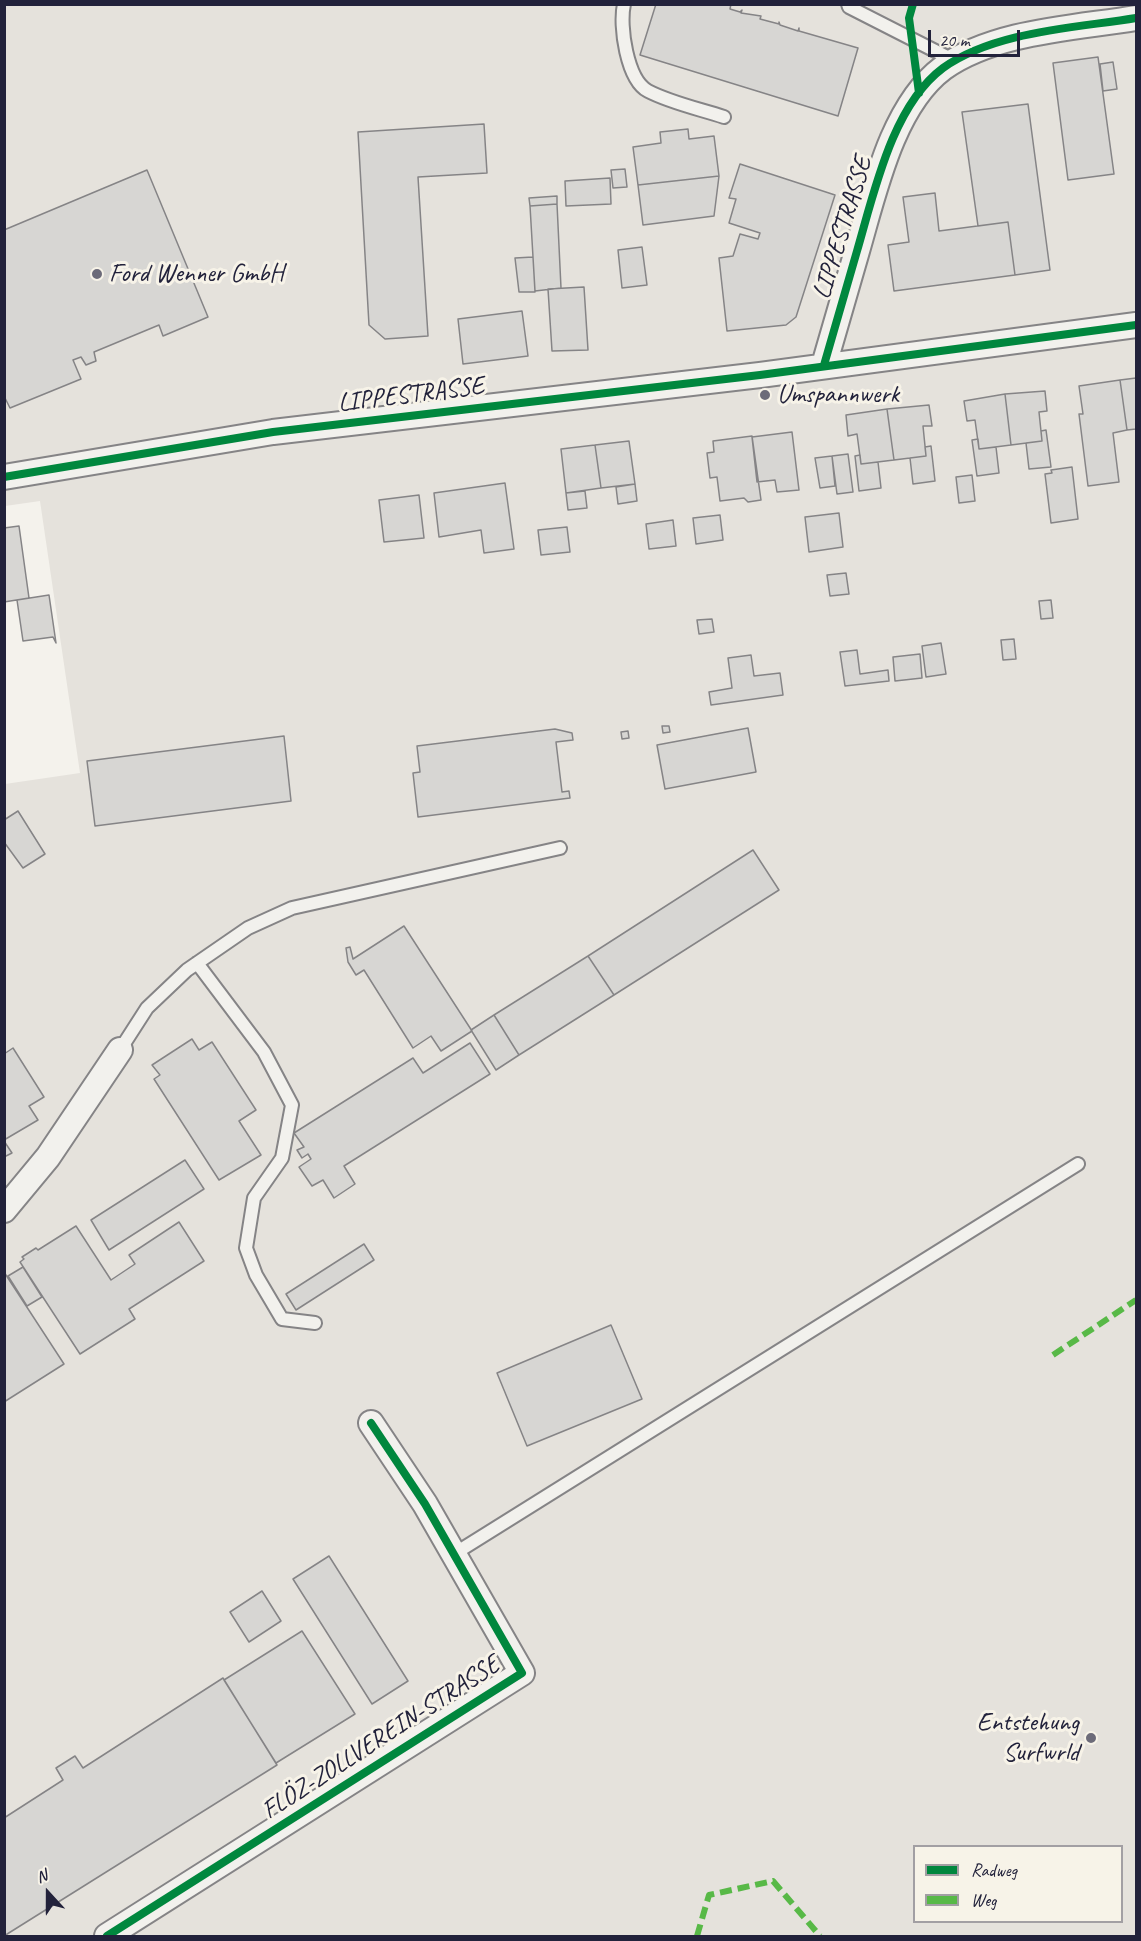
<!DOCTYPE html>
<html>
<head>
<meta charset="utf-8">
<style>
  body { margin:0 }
  #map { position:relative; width:1141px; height:1941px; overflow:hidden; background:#f4f2ec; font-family:Caveat,sans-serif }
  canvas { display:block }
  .frame { position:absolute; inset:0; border:6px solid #22223b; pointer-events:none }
  .legend { position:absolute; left:913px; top:1845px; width:210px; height:78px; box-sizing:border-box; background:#f7f3e8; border:2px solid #a29fa3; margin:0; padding:8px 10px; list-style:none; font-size:18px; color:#22223b }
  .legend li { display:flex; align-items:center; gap:12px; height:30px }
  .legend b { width:30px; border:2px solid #a29fa3 }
  .north { position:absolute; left:18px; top:1863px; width:60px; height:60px; -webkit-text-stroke:4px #f7f3e8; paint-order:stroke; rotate:339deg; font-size:16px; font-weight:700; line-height:24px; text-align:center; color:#22223b }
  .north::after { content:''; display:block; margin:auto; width:21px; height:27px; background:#22223b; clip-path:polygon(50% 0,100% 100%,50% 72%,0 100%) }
  .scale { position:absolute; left:928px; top:30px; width:92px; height:27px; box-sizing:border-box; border:3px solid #22223b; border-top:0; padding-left:8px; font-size:18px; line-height:21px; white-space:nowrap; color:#22223b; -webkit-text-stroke:4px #f7f3e8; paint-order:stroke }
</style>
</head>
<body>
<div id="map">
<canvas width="1141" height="1941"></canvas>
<div class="frame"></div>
<ul class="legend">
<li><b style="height:8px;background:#00873e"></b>Radweg</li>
<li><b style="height:8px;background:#58b947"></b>Weg</li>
</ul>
<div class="north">N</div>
<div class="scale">20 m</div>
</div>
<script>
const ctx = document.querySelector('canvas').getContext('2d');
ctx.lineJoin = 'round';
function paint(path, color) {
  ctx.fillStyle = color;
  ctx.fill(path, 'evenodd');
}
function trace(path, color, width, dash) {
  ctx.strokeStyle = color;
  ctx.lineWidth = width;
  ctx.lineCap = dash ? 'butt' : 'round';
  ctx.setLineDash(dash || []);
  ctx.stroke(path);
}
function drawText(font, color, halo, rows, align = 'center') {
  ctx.font = font + ' Caveat,sans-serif';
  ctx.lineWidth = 6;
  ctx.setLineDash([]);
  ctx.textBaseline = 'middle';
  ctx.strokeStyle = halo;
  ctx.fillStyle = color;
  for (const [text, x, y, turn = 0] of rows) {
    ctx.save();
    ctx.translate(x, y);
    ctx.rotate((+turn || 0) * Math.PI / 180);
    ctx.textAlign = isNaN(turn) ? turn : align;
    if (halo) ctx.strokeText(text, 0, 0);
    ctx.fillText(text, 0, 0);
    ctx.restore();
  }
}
paint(new Path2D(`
  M5,5h1131v1931h-1131v-1152l75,-11 -40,-272 -35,5zM914,1846h208v76h-208z`), '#e5e2dc');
const building = new Path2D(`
  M656,4h75l-1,5 10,3 2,-2 -1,3 20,3 -1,3 19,5v-2l1,3 18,6 1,-3v3l59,17 -20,68 -198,-61z
  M1098,57l16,117 -46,6 -15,-117z
  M1113,62l4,27 -14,2 -3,-27z
  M1028,104l22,166 -35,5 -7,-53 -30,4 -16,-114z
  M484,124l3,49 -69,4 10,159 -43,3 -16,-14 -11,-193z
  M688,129l1,10 25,-3 5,40 -81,9 -5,-38 28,-4 -1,-11z
  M740,164l95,31 -39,122 -10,8 -59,6 -8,-73 14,-2 7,-22 18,5 2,-6 -31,-10 7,-24 -7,-1z
  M625,169l2,18 -14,1 -2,-18z
  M147,170l61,147 -45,19 -4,-11 -65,27 2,9 -10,4 -5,-8 -8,3 8,19 -71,29 -6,-12v-166z
  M719,176l-5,40 -71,9 -5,-40z
  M610,178l1,26 -45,2 -1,-25z
  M935,193l4,38 69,-9 7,53 -121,16 -6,-46 21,-3 -6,-45z
  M557,196v8l-27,2 -1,-8z
  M557,204l4,84 -26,3 -5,-85z
  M642,247l5,38 -25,3 -4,-38z
  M533,257l2,35h-16l-4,-34z
  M584,287l4,63 -36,1 -4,-62z
  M522,311l6,45 -65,8 -5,-45z
  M1136,378v51l-9,1 -7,-50z
  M1120,380l7,50 -14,3 6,49 -31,4 -9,-72h4l-4,-28z
  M1045,391l2,20 -8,1 3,29 -31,4 -6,-51z
  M1005,394l6,51 -32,4 -4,-29 -8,1 -3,-20z
  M929,405l3,21h-9l3,30 -32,4 -7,-51z
  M887,409l7,51 -33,4 -4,-30 -9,2 -2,-21z
  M1046,430l5,37 -22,2 -3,-26 16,-2 -1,-10z
  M792,432l7,58 -22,2 -2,-12 -18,2 -5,-45z
  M752,436l9,64 -13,2 -4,-4 -24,3 -3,-24 -7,1 -3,-25 7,-1 -1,-11z
  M978,439l1,10 17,-2 3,26 -22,3 -5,-36z
  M629,441l6,43 -34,4 -6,-43z
  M595,445l6,43 -35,5 -5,-44z
  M931,446l4,35 -22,3 -3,-26 16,-2 -1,-9z
  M848,454l5,38 -16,2 -5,-38z
  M860,455l1,9 17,-2 3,26 -22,3 -4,-35z
  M832,456l3,30 -15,2 -5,-30z
  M1072,467l6,52 -27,4 -6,-49 7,-1 -1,-3z
  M972,475l3,26 -16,2 -3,-26z
  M505,483l9,66 -30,4 -3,-23 -42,7 -5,-44z
  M635,484l2,17 -19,3 -2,-17z
  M585,491l2,17 -19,2 -2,-17z
  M419,495l5,43 -40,4 -5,-42z
  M839,513l4,34 -34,5 -4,-35z
  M720,515l3,25 -27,4 -3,-26z
  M673,520l3,26 -27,3 -3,-25z
  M19,526l10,72 -25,4v-74z
  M567,527l3,25 -29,3 -3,-25z
  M846,573l3,21 -19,2 -3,-21z
  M49,595l7,48 -3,-6 -30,4 -6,-41z
  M1051,600l2,18 -12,1 -2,-18z
  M712,619l2,13 -15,2 -2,-14z
  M1014,639l2,20 -13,1 -2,-20z
  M941,643l5,31 -20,3 -4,-31z
  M857,650l3,24 28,-4 1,11 -44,5 -5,-34z
  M920,654l2,24 -27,3 -2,-24z
  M751,655l3,21 26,-3 3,22 -72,10 -2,-13 23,-4 -4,-30z
  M662,726h7l1,6 -7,1z
  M748,728l8,44 -91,17 -8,-44z
  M555,729l17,4 1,7 -17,2 6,50 7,-1 1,7 -152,19 -5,-44 7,-1 -3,-26z
  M628,731l1,7 -7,1 -1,-7z
  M284,736l7,65 -196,25 -8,-65z
  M18,811l27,43 -22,14 -19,-26v-22z
  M753,850l26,40 -165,105 -26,-39z
  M404,926l68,105 -31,20 -10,-15 -18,12 -49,-78 -8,5 -8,-13 -2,-14 4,-1 3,12z
  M588,956l26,39 -95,60 -25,-40z
  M494,1015l25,40 -23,15 -25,-40z
  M192,1039l7,11 13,-8 44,68 -17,11 22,34 -42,25 -65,-101 6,-4 -8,-10z
  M470,1043l20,31 -146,92 11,18 -21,14 -11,-18 -11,6 -13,-19 12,-8 -3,-5 -6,4 -5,-8 7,-3 -10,-14 119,-75 10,15z
  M13,1048l31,49 -15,9 9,14 -34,20v-86z
  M4,1141l8,12 -8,4z
  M185,1160l19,29 -95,61 -18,-30z
  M179,1222l25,39 -75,48 6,10 -55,35 -60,-92 4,-3 -2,-2 14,-9 2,2 38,-24 35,54 24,-16 -6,-9z
  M364,1244l10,16 -78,50 -10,-16z
  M23,1267l19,30 -15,9 -19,-30z
  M4,1272l60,92 -60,38z
  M611,1325l31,74 -115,47 -30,-73z
  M329,1556l79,125 -36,23 -79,-125z
  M262,1591l19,30 -32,21 -19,-30z
  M302,1631l53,83 -79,49 -52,-83z
  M223,1678l54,87 -273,171v-118l59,-38 -7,-12 19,-12 8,12z`);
paint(building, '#d7d6d3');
trace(building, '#858486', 1.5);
const service = new Path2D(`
  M624,4c-5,22 3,76 24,87 23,12 52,18 76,26
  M848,4l1,3 106,54
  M197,963l67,89 28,53 -10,53 -28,40 -8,50 10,27 26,44 33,4
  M120,1050l27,-42 40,-38 61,-42 44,-20 268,-60
  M454,1554l624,-390`);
const minor = new Path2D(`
  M824,365c11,-38 22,-76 33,-114 17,-58 35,-145 86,-183 52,-37 133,-40 193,-50
  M4,477l269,-45 487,-57 376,-50
  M4,1210l44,-53 72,-107
  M107,1936l415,-263 -97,-169 -54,-81`);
trace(service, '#858486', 16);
trace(minor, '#858486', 28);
trace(service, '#f2f1ed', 12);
trace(minor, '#f2f1ed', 24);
trace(new Path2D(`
  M1053,1355l83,-55
  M697,1936l12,-41 64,-14 47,55`), '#58b947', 6, [12, 6]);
trace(new Path2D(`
  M913,4l-4,14 10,75
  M824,365c11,-38 22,-76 33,-114 17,-58 35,-145 86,-183 52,-37 133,-40 193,-50
  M4,477l269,-45 487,-57 376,-50
  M107,1936l415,-263 -97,-169 -54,-81`), '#00873e', 8);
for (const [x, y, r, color] of [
  [97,274,6,"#6c6b79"],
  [765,395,6,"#6c6b79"],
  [1091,1738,6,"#6c6b79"]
]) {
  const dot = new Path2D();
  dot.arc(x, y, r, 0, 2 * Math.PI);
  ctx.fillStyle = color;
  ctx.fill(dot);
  trace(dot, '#f7f3e8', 2);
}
drawText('26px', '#22223b', '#f7f3e8', [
  ["LIPPESTRASSE",843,228,-73],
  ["LIPPESTRASSE",411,395,-7],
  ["FLÖZ-ZOLLVEREIN-STRASSE",381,1738,-33]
]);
drawText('26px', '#22223b', '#f7f3e8', [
  ["Ford Wenner GmbH",109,274],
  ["Umspannwerk",777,395],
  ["Entstehung",1079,1723,"right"],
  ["Surfwrld",1079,1753,"right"]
], 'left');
</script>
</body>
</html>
